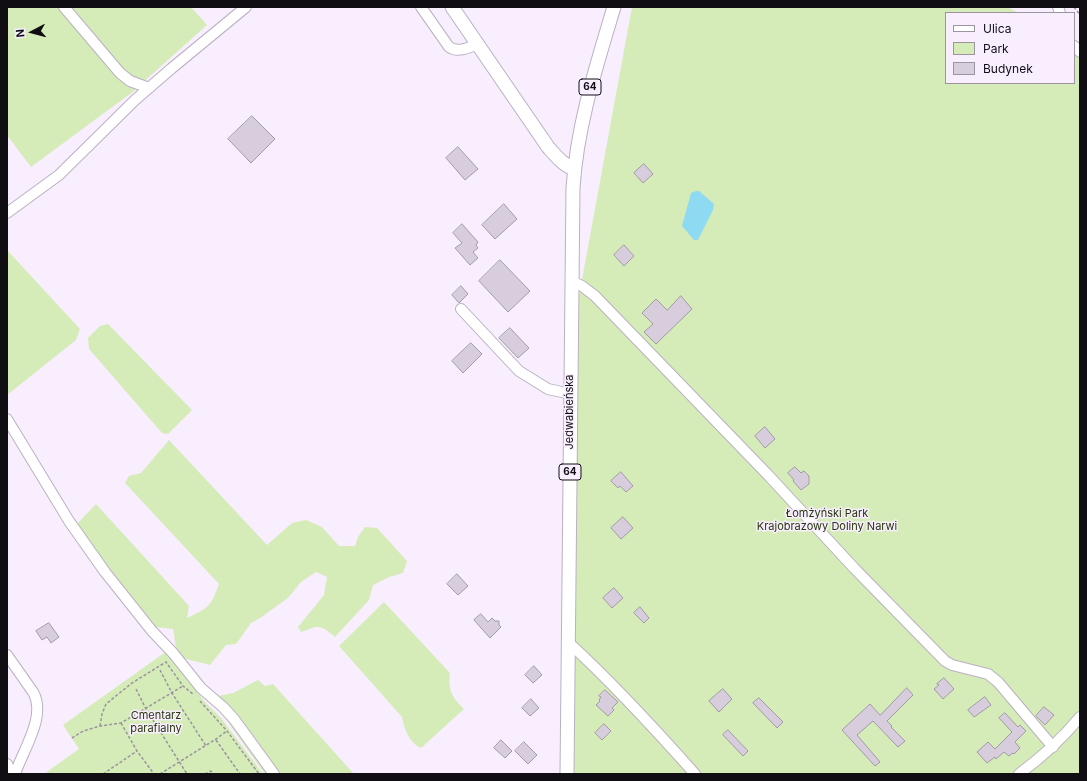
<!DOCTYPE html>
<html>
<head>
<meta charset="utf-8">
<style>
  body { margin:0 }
  #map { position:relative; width:1087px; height:781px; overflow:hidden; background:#f8eefe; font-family:Inter,sans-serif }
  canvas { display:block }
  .frame { position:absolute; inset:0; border:8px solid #110e13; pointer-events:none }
  .legend { position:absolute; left:945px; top:12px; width:130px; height:72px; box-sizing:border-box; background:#f8eefe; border:1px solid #9c94a0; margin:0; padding:5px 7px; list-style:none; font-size:12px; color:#110e13 }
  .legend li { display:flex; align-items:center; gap:8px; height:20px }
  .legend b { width:20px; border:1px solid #9c94a0 }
  .north { position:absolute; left:12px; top:12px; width:40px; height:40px; -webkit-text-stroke:3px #f8eefe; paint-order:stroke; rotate:264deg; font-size:11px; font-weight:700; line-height:16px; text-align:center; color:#110e13 }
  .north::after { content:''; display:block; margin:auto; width:14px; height:18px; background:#110e13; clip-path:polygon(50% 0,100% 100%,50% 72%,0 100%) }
</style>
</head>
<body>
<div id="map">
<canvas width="1087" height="781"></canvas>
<div class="frame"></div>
<ul class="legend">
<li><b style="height:5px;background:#fff"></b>Ulica</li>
<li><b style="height:11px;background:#d5ecb9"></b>Park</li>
<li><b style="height:11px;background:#d7cddc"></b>Budynek</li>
</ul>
<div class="north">N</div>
</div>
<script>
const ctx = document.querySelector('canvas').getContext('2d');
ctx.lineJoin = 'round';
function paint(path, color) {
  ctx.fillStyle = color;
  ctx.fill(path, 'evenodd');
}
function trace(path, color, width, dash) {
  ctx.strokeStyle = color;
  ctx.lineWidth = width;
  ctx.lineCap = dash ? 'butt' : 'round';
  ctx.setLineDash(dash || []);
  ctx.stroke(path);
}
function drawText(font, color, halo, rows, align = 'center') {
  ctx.font = font + ' Inter,sans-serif';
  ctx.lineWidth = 3;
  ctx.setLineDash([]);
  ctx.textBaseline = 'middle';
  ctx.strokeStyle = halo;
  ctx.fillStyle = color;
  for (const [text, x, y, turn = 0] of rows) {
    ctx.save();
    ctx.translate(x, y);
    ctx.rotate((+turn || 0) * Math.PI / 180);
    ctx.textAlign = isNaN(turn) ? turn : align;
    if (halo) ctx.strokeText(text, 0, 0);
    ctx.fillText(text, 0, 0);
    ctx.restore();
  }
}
paint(new Path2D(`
  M7,7h184l16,18 -77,69 -99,73 -24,-32z
  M632,7h375l12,6h-73v70h128v-44l6,3v732h-510l7,-467z
  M7,250l73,79 -4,11 -69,55z
  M108,324l84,86 -24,24 -6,-1 -73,-84 -1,-11 12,-12z
  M169,440l98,105 25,-22 14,-3 16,7 17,19h16l3,-9 7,-10 12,1 30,33 -4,12 -14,4 -16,8 -4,15 -34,37c-16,-13 -15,-12 -34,-5l-3,-5 26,-32 3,-18 -11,-5 -15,10 -13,16 -28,20 -9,5 -15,21 -10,1 -16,20 -28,-7 -6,-10 -3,-19 -17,-2 -7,-3 -74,-98 21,-22 93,102 -2,12c22,-10 24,-12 32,-34l-94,-101 4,-7 12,-3z
  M384,602l66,71c-2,18 2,24 14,36l-43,39c-12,-5 -17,-20 -19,-31l-63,-71z
  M167,651l37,50 17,17 42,56h-219l35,-25 -16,-24z
  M258,680l7,6 8,-2 81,90h-89l-40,-56 -12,-13 5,-9 15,-3z`), '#d5ecb9');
paint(new Path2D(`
  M696,191h3l15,13 -1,6 -15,30h-4l-12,-14 9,-33z`), '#8ddaf2');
const building = new Path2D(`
  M252,116l23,23 -24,24 -23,-24z
  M458,147l20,22 -13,11 -19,-22z
  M644,164l9,10 -10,9 -9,-10z
  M504,204l13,15 -22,20 -13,-14z
  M462,224l16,18 -2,3 2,3 -5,4 5,6 -8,7 -15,-17 7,-5 -9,-10z
  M624,245l10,11 -10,10 -10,-11z
  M500,260l30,31 -22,21 -29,-31z
  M461,286l7,8 -9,9 -7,-8z
  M681,296l11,13 -36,35 -12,-12 9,-8 -11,-11 14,-14 11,11z
  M510,328l19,20 -11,10 -19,-20z
  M471,343l11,11 -19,19 -11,-12z
  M765,427l10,12 -10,9 -10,-12z
  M795,467l6,6 3,-2 5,5v8l-8,6 -8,-9 1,-1 -6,-7z
  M621,472l12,14 -7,6 -6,-6 -2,2 -7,-7z
  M623,517l10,11 -12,11 -10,-11z
  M457,574l11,12 -10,9 -11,-11z
  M614,588l9,10 -11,10 -9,-10z
  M640,607l9,11 -5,5 -10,-10z
  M481,614l7,8 4,-4 3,3h4v4l2,2 -11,11 -16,-18z
  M49,623l10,14 -8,6 -4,-6 -5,3 -6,-9z
  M534,666l8,9 -9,8 -8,-8z
  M944,678l10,11 -11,10 -9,-10 5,-4 -2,-1z
  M907,688l6,7 -26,26 5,5 -1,1 14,14 -7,6 -25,-26 -16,14 23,27 -5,4 -33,-36 28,-26 10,11z
  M723,689l9,10 -13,13 -10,-11z
  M605,690l13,12 -6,6 2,2 -6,6 -12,-11 4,-4 -1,-1 2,-3 -2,-1z
  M985,697l6,8 -17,12 -6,-7z
  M759,698l24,24 -6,6 -24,-25z
  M531,699l8,9 -9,8 -8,-8z
  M1044,707l10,8 -9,10 -9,-9z
  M1005,713l13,14 2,-2 6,6 -11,11 5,6 -6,6 -1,-1 -4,3 -5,-4 -8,7 -1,-2 -8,6 -10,-11 11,-10 7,7 17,-17 -13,-14z
  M604,724l7,7 -9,9 -7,-7z
  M728,730l20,21 -5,5 -20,-21z
  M501,740l11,11 -7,7 -11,-10z
  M524,742l13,13 -9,9 -13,-13z`);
paint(building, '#d7cddc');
trace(building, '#a39aa8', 1);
const minor = new Path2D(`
  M64,7l56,66 10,8 19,7
  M421,7l28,40c9,6 19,1 28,-3
  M1058,7l2,6
  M1074,46l6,6
  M7,213l52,-38 76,-75 37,-32 74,-61
  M572,281l10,5 13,10 174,180 85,92 91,93 7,4 36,9 10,8 55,65
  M461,309l58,62 29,18 23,5
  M7,419l62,102 36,51 47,59 21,22 28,35 22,19 11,12 40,55
  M569,643c45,41 86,86 126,131
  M7,655l26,37c14,24 -10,58 -18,82
  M7,764l5,10
  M1019,774c23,-17 43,-35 61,-57`);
const major = new Path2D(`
  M452,7l96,140c8,9 15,18 26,22
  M567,774l6,-586c4,-62 23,-121 41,-181`);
trace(minor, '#bab1c0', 12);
trace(major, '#bab1c0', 15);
trace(new Path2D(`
  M1074,7l6,8
  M160,670l12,23 34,53
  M136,689l10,20 41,65
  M200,701l27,30 32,43
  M121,723l16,28 17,23
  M100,726l2,-12 4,-10 26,-21 34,-21 17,24 10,8
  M72,738l11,-7 17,-5 21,-3 62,-37
  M216,740l24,34
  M103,774l34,-23
  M160,774l56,-35 11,-8
  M205,774l6,-3 2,3`), '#9a939e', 1.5, [3, 2]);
trace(minor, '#fff', 10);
trace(major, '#fff', 13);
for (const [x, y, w] of [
  [590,87,22],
  [570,472,22]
]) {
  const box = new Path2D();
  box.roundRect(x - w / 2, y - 8, w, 16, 3);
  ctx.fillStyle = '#f8eefe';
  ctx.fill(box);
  trace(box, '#110e13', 1);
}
drawText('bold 10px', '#110e13', null, [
  ["64",590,87],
  ["64",570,472]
]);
drawText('11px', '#110e13', '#f8eefe', [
  ["Jedwabieńska",570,412,-90]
]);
drawText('11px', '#27370d', '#f8eefe', [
  ["Łomżyński Park",827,514],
  ["Krajobrazowy Doliny Narwi",827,527],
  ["Cmentarz",156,716],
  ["parafialny",156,729]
]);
</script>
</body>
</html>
